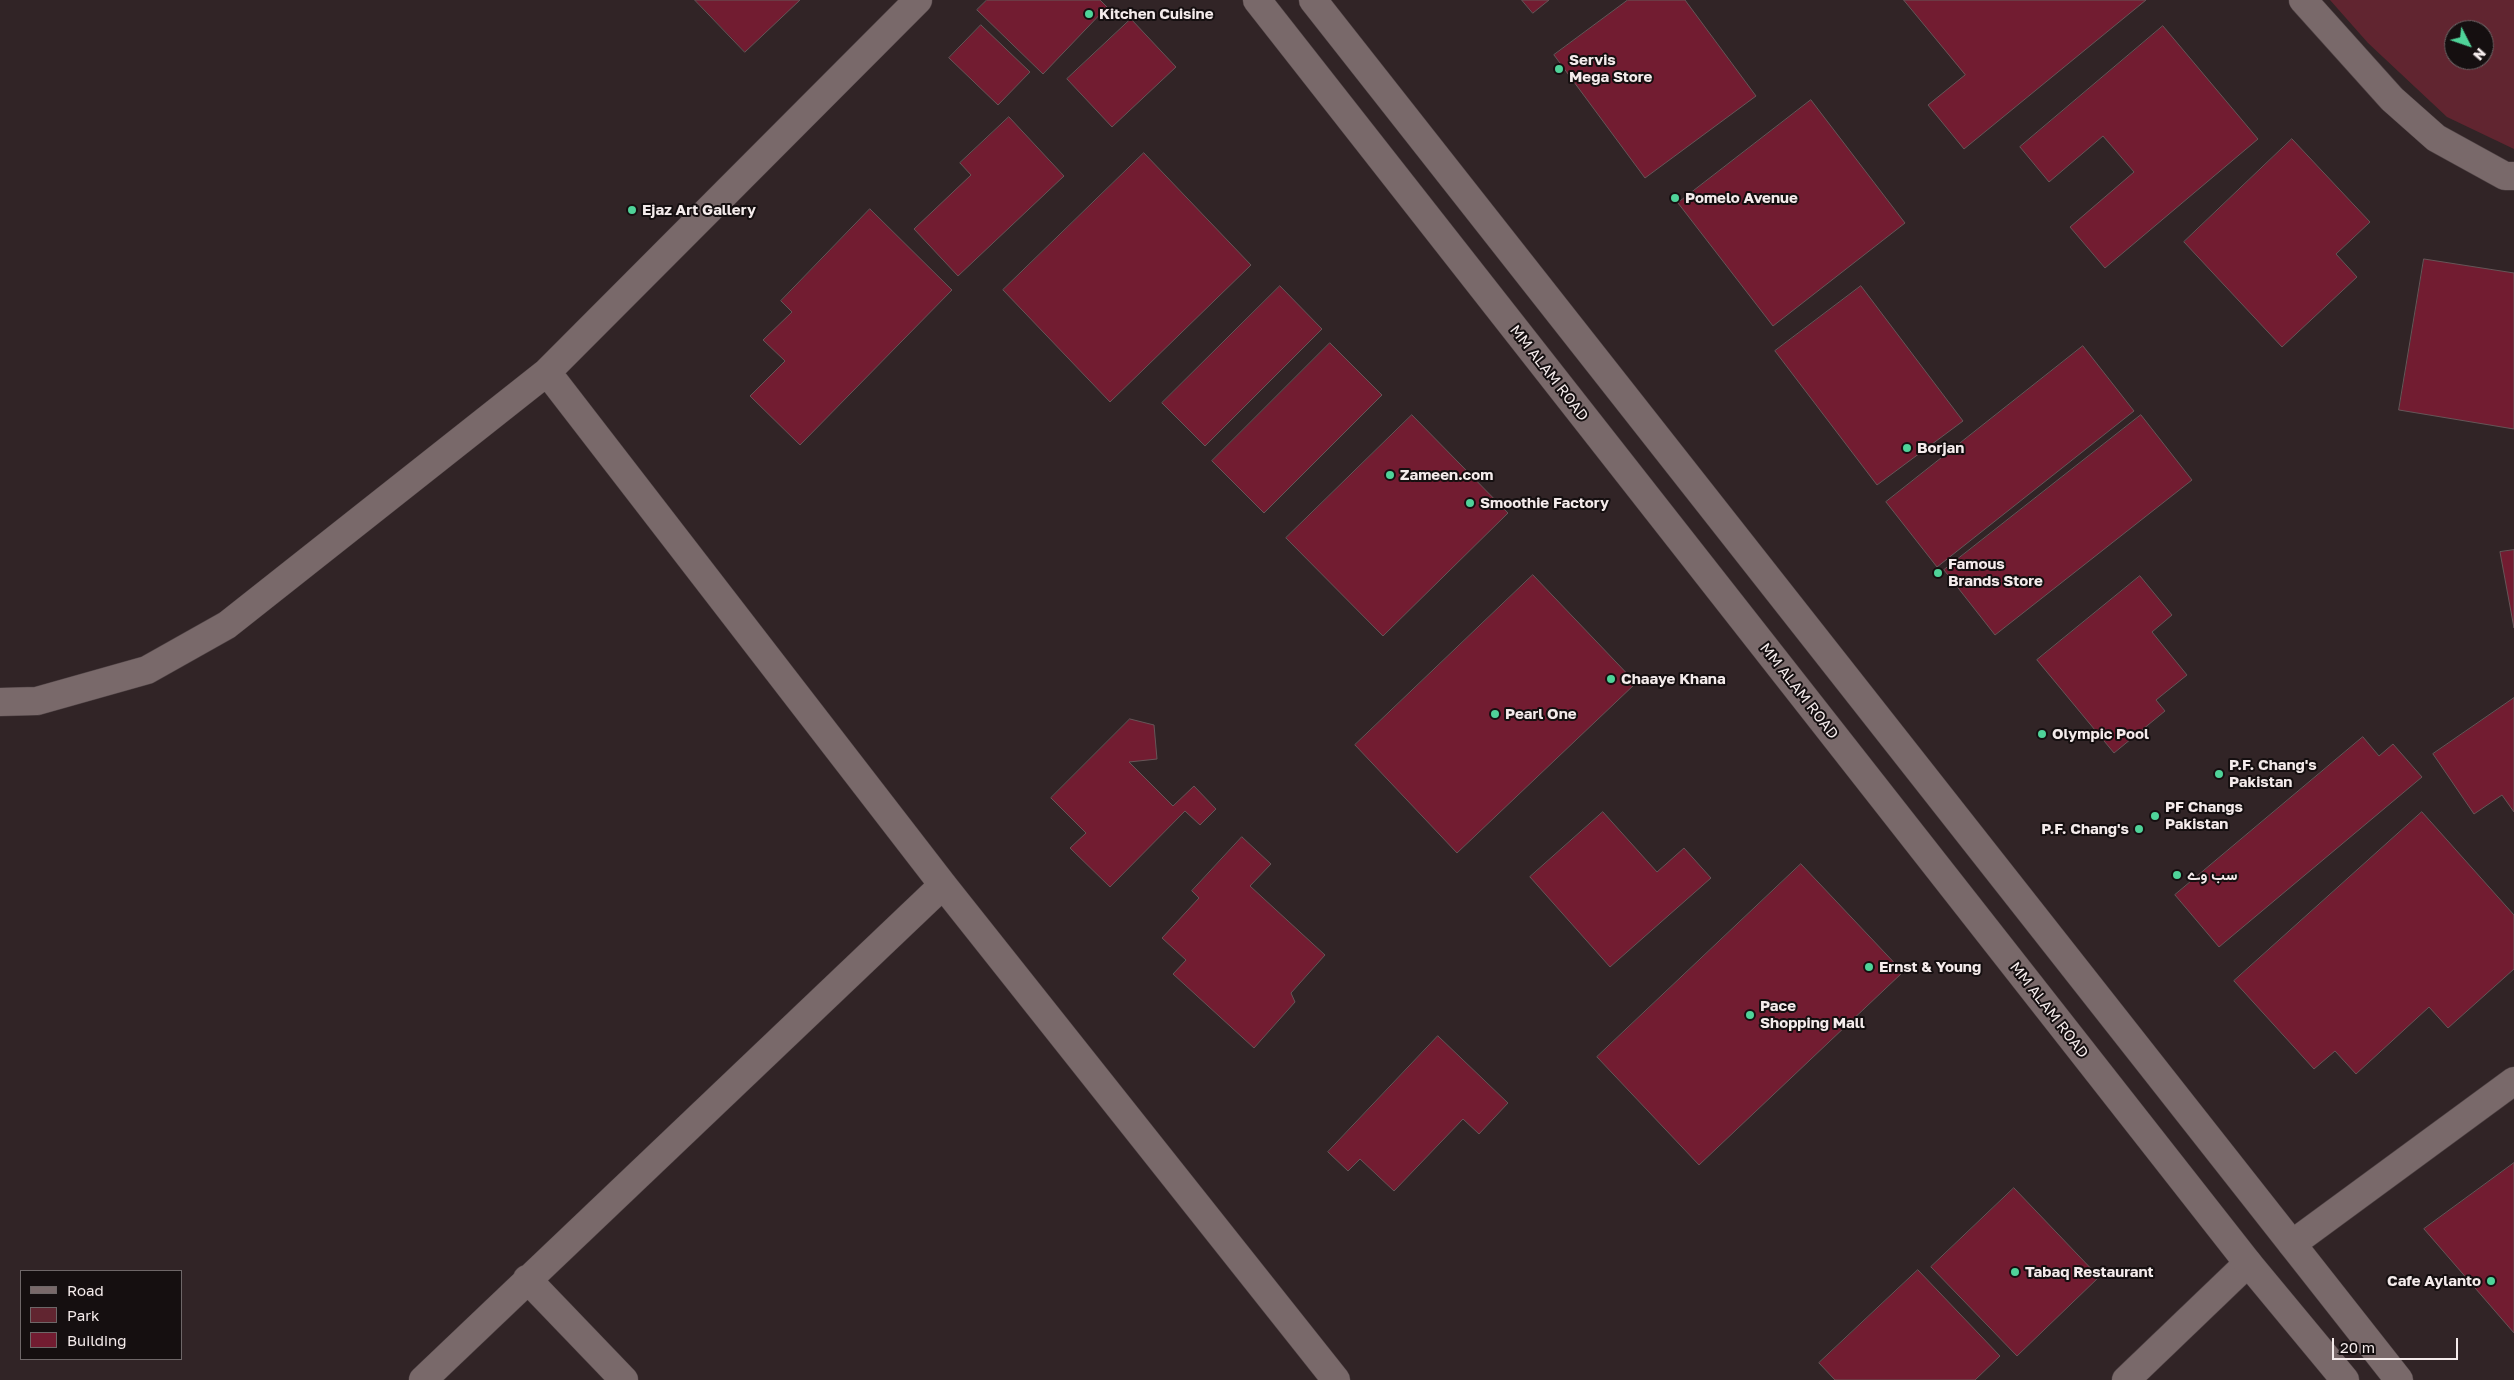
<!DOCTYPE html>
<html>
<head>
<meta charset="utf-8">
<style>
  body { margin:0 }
  #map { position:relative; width:2514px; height:1380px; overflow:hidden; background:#312426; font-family:"Golos Text",sans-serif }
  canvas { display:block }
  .legend { position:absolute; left:20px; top:1270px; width:162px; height:90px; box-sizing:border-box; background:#150f10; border:1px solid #6e6768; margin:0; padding:6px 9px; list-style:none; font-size:15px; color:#f4ebeb }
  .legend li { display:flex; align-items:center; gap:10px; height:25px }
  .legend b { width:25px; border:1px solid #6e6768 }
  .north { position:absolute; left:2444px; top:20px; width:50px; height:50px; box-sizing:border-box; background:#150f10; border:1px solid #6e6768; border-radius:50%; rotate:131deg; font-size:14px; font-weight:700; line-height:20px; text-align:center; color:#f4ebeb }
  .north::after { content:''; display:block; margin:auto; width:18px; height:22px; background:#4fd399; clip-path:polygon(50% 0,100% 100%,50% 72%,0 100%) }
  .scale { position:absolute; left:2332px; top:1338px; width:126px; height:22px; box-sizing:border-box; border:2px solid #f4ebeb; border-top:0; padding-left:6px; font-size:15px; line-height:18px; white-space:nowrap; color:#f4ebeb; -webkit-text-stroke:4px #150f10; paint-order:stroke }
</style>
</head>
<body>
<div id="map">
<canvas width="2514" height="1380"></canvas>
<ul class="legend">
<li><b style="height:6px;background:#79696a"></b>Road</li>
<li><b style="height:14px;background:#612530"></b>Park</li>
<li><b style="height:14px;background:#721c31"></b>Building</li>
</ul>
<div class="north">N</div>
<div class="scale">20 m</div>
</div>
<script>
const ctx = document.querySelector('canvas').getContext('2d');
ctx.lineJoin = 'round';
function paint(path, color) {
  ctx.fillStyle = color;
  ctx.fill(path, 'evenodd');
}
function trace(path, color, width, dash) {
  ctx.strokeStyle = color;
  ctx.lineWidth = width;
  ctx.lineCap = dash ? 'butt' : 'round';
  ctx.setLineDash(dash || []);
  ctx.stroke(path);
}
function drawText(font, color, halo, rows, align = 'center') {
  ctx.font = font + ' "Golos Text",Vazirmatn,sans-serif';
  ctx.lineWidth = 4;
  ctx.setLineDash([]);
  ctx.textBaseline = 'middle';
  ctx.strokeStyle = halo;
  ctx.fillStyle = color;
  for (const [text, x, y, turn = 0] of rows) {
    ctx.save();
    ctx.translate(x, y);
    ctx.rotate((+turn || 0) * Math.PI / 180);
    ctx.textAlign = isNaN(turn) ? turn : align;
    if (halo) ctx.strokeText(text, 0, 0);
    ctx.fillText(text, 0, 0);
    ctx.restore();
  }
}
paint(new Path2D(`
  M2330,0h184v149l-67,-32 -79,-74zM2454,30h30v30h-30z`), '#612530');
const building = new Path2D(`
  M695,0h105l-55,52z
  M987,0h113l7,7 -64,67 -66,-64z
  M1522,0h27l-16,13z
  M1628,0h57l71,96 -111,82 -91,-123z
  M1904,0h242l-182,149 -36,-44 37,-30z
  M1131,19l45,48 -64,60 -45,-48z
  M981,25l49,47 -32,33 -49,-47z
  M2163,26l95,113 -153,129 -35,-41 64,-55 -31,-36 -54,46 -29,-35z
  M1811,100l94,123 -132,103 -95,-123z
  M1009,117l55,59 -106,100 -44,-47 57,-54 -11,-12z
  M2292,139l78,83 -34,32 21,23 -75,70 -98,-105z
  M1144,153l107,112 -141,137 -107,-112z
  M870,209l82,81 -152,155 -50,-49 35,-35 -22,-21 29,-28 -11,-11z
  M2424,259l90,14v156l-115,-19z
  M1280,286l42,43 -117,117 -43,-43z
  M1861,286l102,135 -86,64 -102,-134z
  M1330,343l52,52 -118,118 -52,-52z
  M2083,346l51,65 -197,156 -51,-65z
  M1412,415l96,98 -125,123 -97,-98z
  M2141,415l51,65 -197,155 -51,-65z
  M2514,550v78l-14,-76z
  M1533,575l103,108 -179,170 -102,-108z
  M2140,576l32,39 -20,17 35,43 -31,25 9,11 -51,42 -77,-93z
  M2514,698v114l-12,-17 -28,19 -41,-60z
  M1130,719l24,6 3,34 -28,3 44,44 21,-20 22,23 -16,16 -15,-14 -75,76 -40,-39 16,-15 -35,-35z
  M2363,737l16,19 14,-12 29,33 -203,170 -44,-52z
  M1603,812l54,60 27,-24 27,30 -101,89 -80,-90z
  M2422,812l92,103v54l-66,59 -19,-21 -73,67 -21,-23 -21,18 -80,-88z
  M1242,837l29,27 -21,22 75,69 -34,38 4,9 -41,46 -81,-74 13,-14 -24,-22 37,-40 -7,-7z
  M1801,864l102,108 -204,193 -102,-108z
  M1438,1036l70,67 -29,31 -16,-15 -69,72 -34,-32 -12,12 -20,-19z
  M2514,1163v170l-90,-104z
  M2014,1188l85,89 -82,79 -86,-89z
  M1918,1270l82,86 -25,24h-140l-16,-17z`);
paint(building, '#721c31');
trace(building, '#665658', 1);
const minor = new Path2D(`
  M2303,0l89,99 44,39 69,38h9
  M547,372l396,513 393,495
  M0,702l37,-1 110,-31 80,-45 320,-253 371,-372
  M2292,1244l222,-163
  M527,1279l97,101
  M423,1380l520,-495
  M2126,1380l122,-117`);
const tertiary = new Path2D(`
  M1257,0l991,1263 97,117
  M1313,0l1086,1380`);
trace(minor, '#4e4244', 29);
trace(tertiary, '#4e4244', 29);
trace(minor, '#79696a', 28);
trace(tertiary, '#79696a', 28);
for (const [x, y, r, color] of [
  [1089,14,5,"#4fd399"],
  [1559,69,5,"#4fd399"],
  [1675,198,5,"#4fd399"],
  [632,210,5,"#4fd399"],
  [1907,448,5,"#4fd399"],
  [1390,475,5,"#4fd399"],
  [1470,503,5,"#4fd399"],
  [1938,573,5,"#4fd399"],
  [1611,679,5,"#4fd399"],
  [1495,714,5,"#4fd399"],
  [2042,734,5,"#4fd399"],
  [2219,774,5,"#4fd399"],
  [2155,816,5,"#4fd399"],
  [2139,829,5,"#4fd399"],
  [2177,875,5,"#4fd399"],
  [1869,967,5,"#4fd399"],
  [1750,1015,5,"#4fd399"],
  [2015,1272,5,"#4fd399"],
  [2491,1281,5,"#4fd399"]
]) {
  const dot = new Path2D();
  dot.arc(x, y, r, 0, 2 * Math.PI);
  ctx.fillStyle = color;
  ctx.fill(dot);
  trace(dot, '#150f10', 2);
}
drawText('bold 15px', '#f4ebeb', '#150f10', [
  ["Kitchen Cuisine",1099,14],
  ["Servis",1569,60],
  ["Mega Store",1569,77],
  ["Pomelo Avenue",1685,198],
  ["Ejaz Art Gallery",642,210],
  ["Borjan",1917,448],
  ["Zameen.com",1400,475],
  ["Smoothie Factory",1480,503],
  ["Famous",1948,564],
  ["Brands Store",1948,581],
  ["Chaaye Khana",1621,679],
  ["Pearl One",1505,714],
  ["Olympic Pool",2052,734],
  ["P.F. Chang's",2229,765],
  ["Pakistan",2229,782],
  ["PF Changs",2165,807],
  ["Pakistan",2165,824],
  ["P.F. Chang's",2129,829,"right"],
  ["سب وے",2187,875],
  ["Ernst & Young",1879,967],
  ["Pace",1760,1006],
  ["Shopping Mall",1760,1023],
  ["Tabaq Restaurant",2025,1272],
  ["Cafe Aylanto",2481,1281,"right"]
], 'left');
drawText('15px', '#f4ebeb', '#150f10', [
  ["MM ALAM ROAD",1549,373,52],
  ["MM ALAM ROAD",1799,691,52],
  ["MM ALAM ROAD",2049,1010,52]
]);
</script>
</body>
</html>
